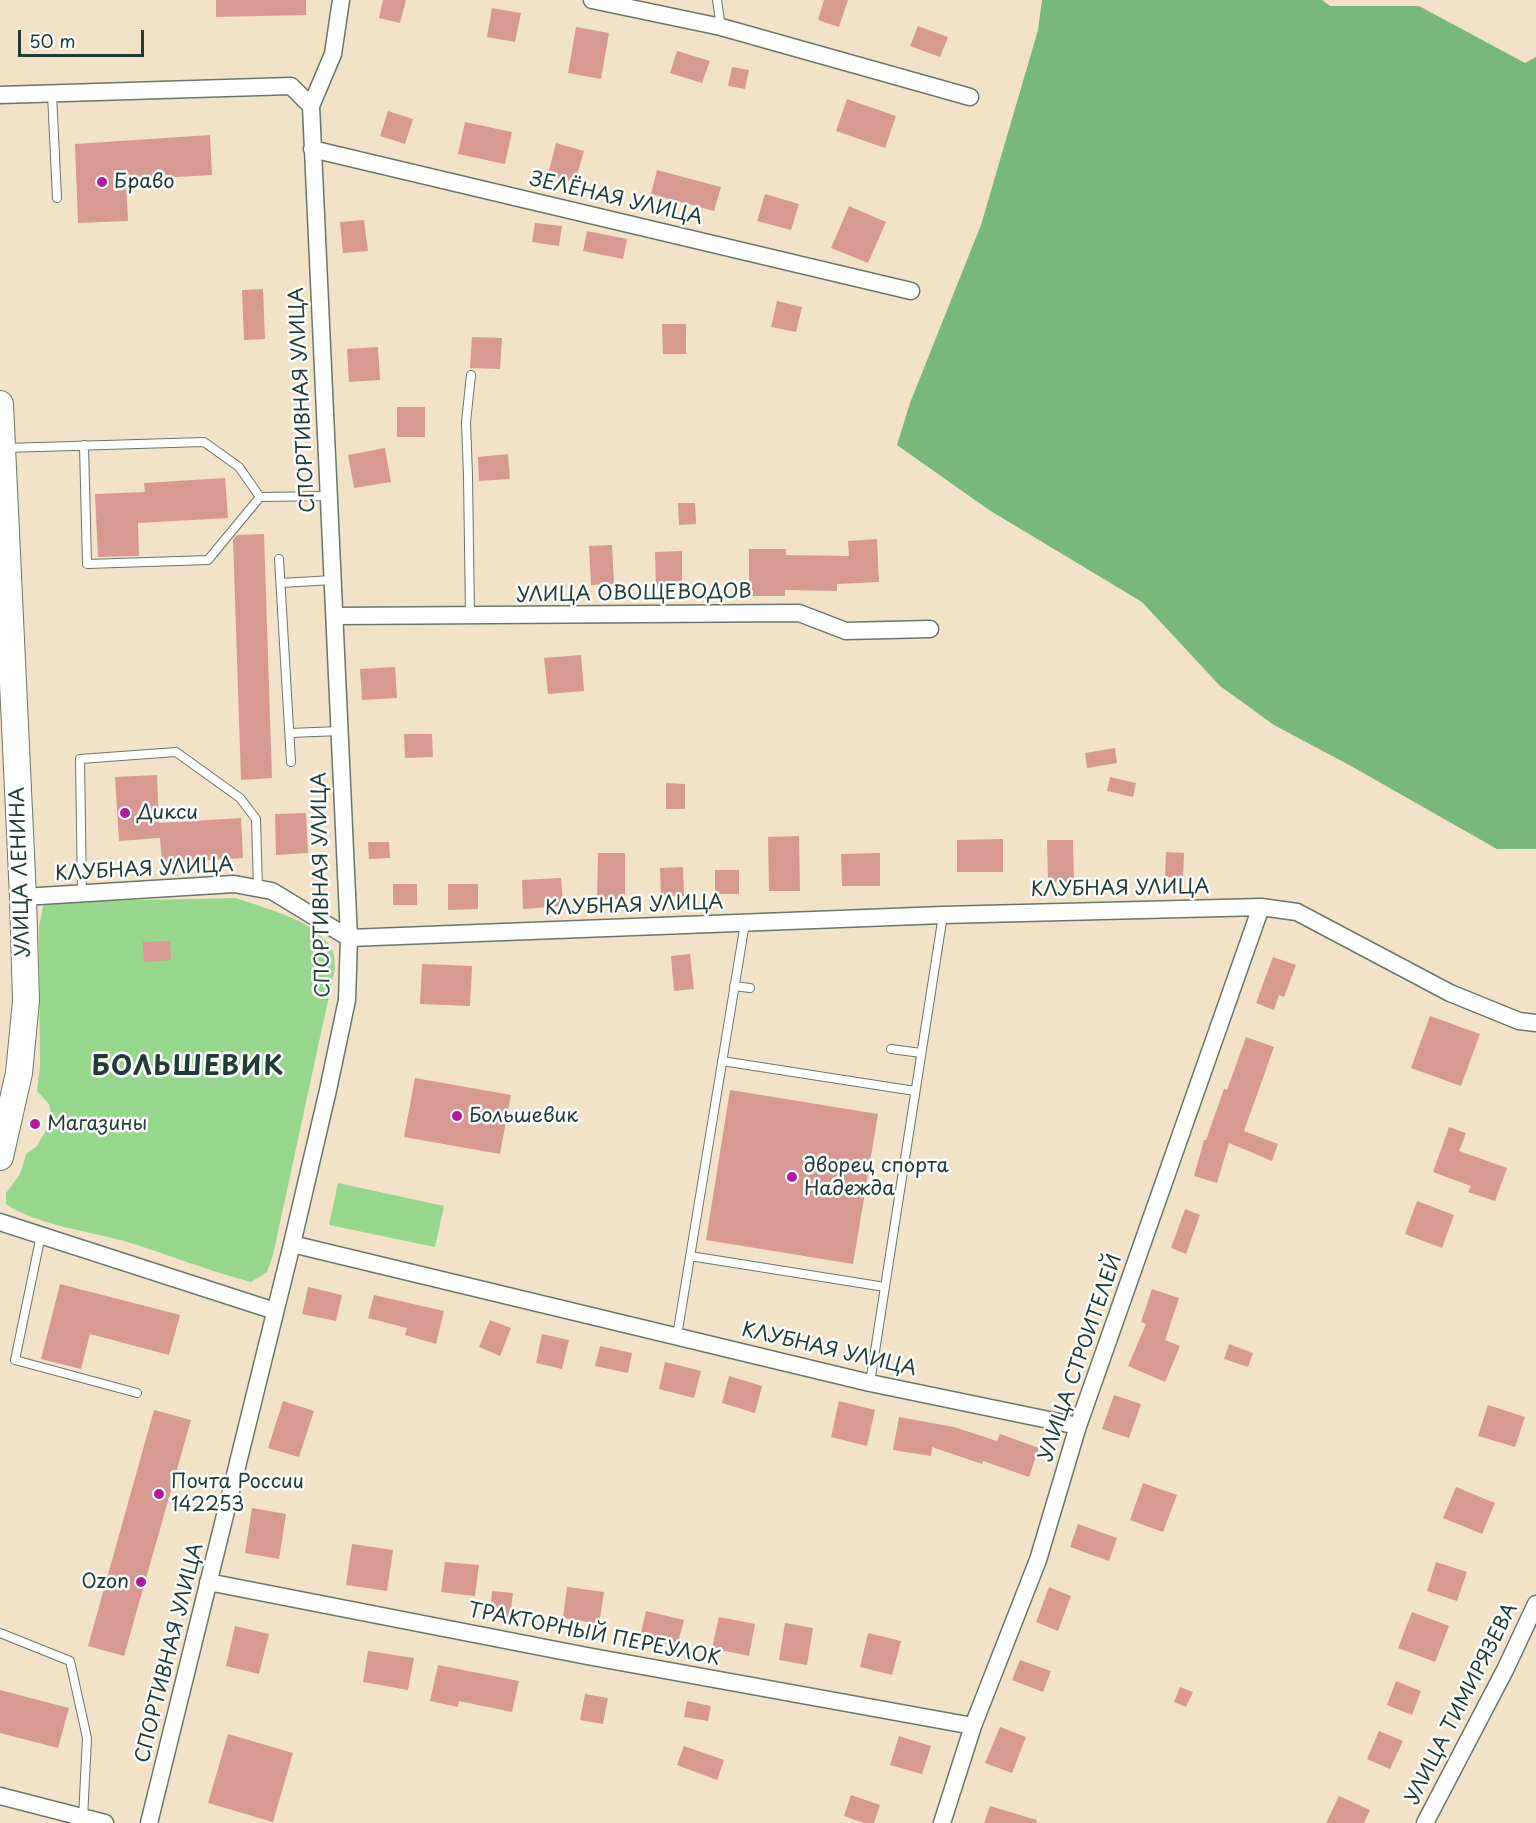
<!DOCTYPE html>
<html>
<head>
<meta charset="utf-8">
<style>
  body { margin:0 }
  #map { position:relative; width:1536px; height:1823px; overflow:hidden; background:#f2e3c8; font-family:"Playpen Sans",sans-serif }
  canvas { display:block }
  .scale { position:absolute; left:18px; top:30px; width:126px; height:27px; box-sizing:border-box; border:3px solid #1f3d34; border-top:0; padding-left:8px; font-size:18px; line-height:21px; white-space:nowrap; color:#1f3d34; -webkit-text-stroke:4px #fff; paint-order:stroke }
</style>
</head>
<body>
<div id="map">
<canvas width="1536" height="1823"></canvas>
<div class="scale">50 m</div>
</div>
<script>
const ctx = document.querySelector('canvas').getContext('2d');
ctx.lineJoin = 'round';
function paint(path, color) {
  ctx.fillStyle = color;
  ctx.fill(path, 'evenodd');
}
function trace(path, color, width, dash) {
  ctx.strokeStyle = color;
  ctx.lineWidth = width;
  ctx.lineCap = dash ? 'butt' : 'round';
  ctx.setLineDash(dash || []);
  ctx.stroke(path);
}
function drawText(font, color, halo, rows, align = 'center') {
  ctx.font = font + ' "Playpen Sans",sans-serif';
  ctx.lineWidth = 5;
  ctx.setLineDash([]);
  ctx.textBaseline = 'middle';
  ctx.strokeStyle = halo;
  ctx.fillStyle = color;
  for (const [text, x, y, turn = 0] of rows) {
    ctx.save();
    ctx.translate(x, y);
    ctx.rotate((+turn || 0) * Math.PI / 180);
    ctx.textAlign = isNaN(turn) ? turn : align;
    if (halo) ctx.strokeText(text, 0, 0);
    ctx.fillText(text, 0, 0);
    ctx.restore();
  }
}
paint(new Path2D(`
  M236,898c30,11 81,22 96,52 3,5 2,12 3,18l-62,287 -6,17 -16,10c-43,-11 -84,-28 -127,-41 -35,-10 -88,-16 -118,-37v-11l14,-19 6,-20 11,-8 12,-21 2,-11 -2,-10 -12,-13 3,-24 -1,-141 5,-24z
  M338,1183l106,23 -9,41 -106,-22z`), '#96d78d');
paint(new Path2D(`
  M1042,0h280l8,6h89l106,57 11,-6v792h-39l-146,-83 -77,-41 -54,-39 -78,-84 -153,-92 -92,-65 13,-42 71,-178 57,-195z`), '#78b878');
paint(new Path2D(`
  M216,0h90v15l-90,2z
  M383,0h23l-6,23 -21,-5z
  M824,0h24l-9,27 -21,-7z
  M492,8l29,5 -6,29 -28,-5z
  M918,26l30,11 -8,20 -30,-11z
  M576,27l33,6 -8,46 -33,-6z
  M677,51l33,10 -8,22 -32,-10z
  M732,67l17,3 -4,19 -17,-3z
  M847,99l49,17 -11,32 -49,-17z
  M388,111l25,8 -8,25 -25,-8z
  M465,122l47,10 -7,32 -47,-10z
  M210,135l2,40 -86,5 2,41 -50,2 -3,-79z
  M556,143l28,8 -9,31 -27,-7z
  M657,170l64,17 -7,24 -63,-17z
  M765,194l34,10 -8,26 -34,-9z
  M849,206l37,16 -18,41 -37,-15z
  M364,220l4,31 -25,2 -3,-31z
  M535,223l27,3 -3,20 -27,-4z
  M587,231l40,8 -4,20 -40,-8z
  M263,289l2,50 -21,1 -2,-50z
  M777,301l25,6 -6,25 -25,-5z
  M662,324h24v30h-23z
  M472,337l30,1 -2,31 -30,-1z
  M378,347l2,33 -31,2 -2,-33z
  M397,407h28v30h-28z
  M385,448l6,34 -37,6 -6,-33z
  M508,454l2,25 -31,2 -1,-24z
  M225,478l3,40 -90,5 1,33 -41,1 -3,-63 50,-2 -1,-9z
  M678,503h17l1,21 -17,1z
  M264,534l8,244 -31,2 -8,-240 4,-5z
  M877,539l2,43 -42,2v7l-52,-1v6h-36v-47h37v6l63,1 -1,-15z
  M612,545l2,39 -23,1 -2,-39z
  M682,551v35l-26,1 -1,-35z
  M581,655l3,36 -36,3 -4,-36z
  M395,667l2,31 -35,2 -2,-31z
  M404,734h28l1,23 -28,1z
  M1115,748l2,15 -30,5 -2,-15z
  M157,775l2,48 82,-5 2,40 -81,5 -2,-25 -41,3 -4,-64z
  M1110,777l26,6 -3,14 -26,-6z
  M666,783l19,1v25h-19z
  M306,813l2,40 -32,2 -1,-41z
  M799,836l1,55h-31l-1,-54z
  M1003,839v33h-46v-32z
  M1047,840h26l1,42h-26z
  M368,842h21l1,16 -21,1z
  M1166,852l18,1 -1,25 -18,-1z
  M598,853h27v46h-28z
  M880,853v33h-38l-1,-32z
  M683,867l1,29 -23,1 -1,-29z
  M715,870h24v24h-24z
  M561,878l2,28 -40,3 -1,-29z
  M393,884h24v21h-24z
  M448,884h30v25l-30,1z
  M170,941l1,19 -27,2 -1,-20z
  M690,954l4,35 -20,2 -3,-35z
  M1273,957l23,8 -12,32 -5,-2 -5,15 -18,-7z
  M422,964l50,2 -2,40 -50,-2z
  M1430,1016l50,18 -19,52 -50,-18z
  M1246,1037l28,10 -30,84 34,13 -6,17 -43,-18 -12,40 -23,-7 10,-36h2l18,-51 3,1z
  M415,1078l96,17 -11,59 -96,-17z
  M730,1090l148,24 -25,150 -147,-24z
  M1449,1127l17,6 -7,18 48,17 -12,33 -27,-9 3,-6 -38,-14z
  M1417,1201l37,14 -12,33 -37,-14z
  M1185,1209l15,6 -14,39 -15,-6z
  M60,1284l120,31 -11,40 -79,-21 -9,35 -40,-10z
  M308,1287l34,8 -6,26 -34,-7z
  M1152,1289l27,9 -14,42 15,6 -15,36 -37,-16 18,-42 -5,-2z
  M374,1295l70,16 -8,33 -31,-9 2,-7 -39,-10z
  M490,1320l21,8 -11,28 -21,-9z
  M542,1334l27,6 -7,29 -26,-6z
  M1229,1344l24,9 -5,14 -24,-8z
  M600,1346l32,7 -4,20 -33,-7z
  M665,1362l36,9 -7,27 -35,-9z
  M729,1376l33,10 -7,27 -33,-10z
  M1114,1395l27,9 -12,34 -27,-9z
  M283,1401l31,10 -15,46 -31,-9z
  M839,1401l36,9 -8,36 -36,-9z
  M1488,1405l37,12 -10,30 -37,-11z
  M154,1410l37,10 -67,236 -36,-10z
  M899,1417l55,10 43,14 3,-7 39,14 -10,29 -46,-16 -1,3 -50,-17 -1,9 -38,-6z
  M1143,1483l34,12 -14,37 -33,-12z
  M1456,1487l39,16 -13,31 -39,-16z
  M252,1508l34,6 -7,45 -34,-6z
  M1078,1524l39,14 -8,23 -39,-14z
  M352,1544l41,6 -6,41 -41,-6z
  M445,1562l34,3 -4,31 -34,-4z
  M1436,1562l31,10 -10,29 -30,-10z
  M567,1587l37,5 -5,32 -36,-6z
  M1049,1587l22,9 -13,35 -22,-9z
  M492,1591l21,2 -3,24 -20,-3z
  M646,1611l38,9 -7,26 -37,-9z
  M1412,1612l37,14 -14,36 -37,-14z
  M719,1617l36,7 -6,32 -37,-8z
  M785,1623l28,5 -6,37 -28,-5z
  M235,1626l34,8 -10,40 -33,-8z
  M868,1633l33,8 -9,34 -32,-8z
  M368,1651l46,7 -6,32 -45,-8z
  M1020,1660l31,11 -8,21 -31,-12z
  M438,1665l81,16 -7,31 -53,-11 -1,6 -28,-6z
  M1396,1681l25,10 -9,24 -25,-10z
  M1180,1687l13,5 -7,15 -12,-5z
  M0,1690l69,18 -11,40 -58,-15z
  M585,1694l23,4 -5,26 -23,-4z
  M687,1701l24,5 -3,15 -24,-4z
  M1000,1727l26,10 -14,36 -27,-10z
  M1379,1731l24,10 -13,28 -23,-10z
  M228,1734l65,19 -20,69 -65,-19z
  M899,1736l32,10 -9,28 -32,-9z
  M684,1746l40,14 -7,20 -40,-15z
  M851,1795l29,10 -6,18h-10l-20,-7z
  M1339,1796l31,14 -6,13h-38z
  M990,1806l47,14 -1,3h-52z`), '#d69a93');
const lane = new Path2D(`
  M717,0l4,27
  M52,94l5,104
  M84,445l3,119 121,-4 52,-63
  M6,448l198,-6 35,25 21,30 69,-1
  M279,559l12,203
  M281,583l52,-3
  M470,616l-2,-140 -2,-54 5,-47
  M290,733l50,-2
  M82,893l-2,-134 96,-7 64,46 16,21 2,69
  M734,986l16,2
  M891,1049l30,4
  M722,1061l193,30
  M41,1235l-26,125 122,33
  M690,1256l195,31
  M677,1336l68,-413
  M870,1383l73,-468
  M0,1633l70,28 17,77 -4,80`);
const street = new Path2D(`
  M592,0l129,27 249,70
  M0,95l291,-9 20,20
  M312,149l599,142
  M335,616l464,-3 47,18 84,-2
  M23,897l211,-13 38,7 77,47 594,-23 318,-8 36,5 153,81 69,28 17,2
  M0,1222l275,89
  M292,1244l578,139 208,43
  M208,1582l379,74 386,70
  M0,1796l105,27
  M149,1823l143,-579 36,-154 19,-90 2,-62 -38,-832 22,-52 8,-54
  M942,1823l31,-97 65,-166 40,-134 183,-519
  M1425,1823l80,-153 31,-66`);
const primary = new Path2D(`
  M0,404l23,493 3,104 -7,72 -19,84`);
trace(lane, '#697768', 10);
trace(street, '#697768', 19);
trace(primary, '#697768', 28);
trace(lane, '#fff', 8);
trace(street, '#fff', 16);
trace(primary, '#fff', 26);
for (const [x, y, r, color] of [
  [102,182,6,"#b5179e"],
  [125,813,6,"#b5179e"],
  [457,1116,6,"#b5179e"],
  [35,1124,6,"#b5179e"],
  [792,1177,6,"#b5179e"],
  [159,1494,6,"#b5179e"],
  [141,1582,6,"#b5179e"]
]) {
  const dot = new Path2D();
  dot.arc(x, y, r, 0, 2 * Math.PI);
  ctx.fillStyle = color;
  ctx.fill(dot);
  trace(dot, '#fff', 2);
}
drawText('20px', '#1f3d34', '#fff', [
  ["Браво",114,182],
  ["Дикси",137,813],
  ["Большевик",469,1116],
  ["Магазины",47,1124],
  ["дворец спорта",804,1166],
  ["Надежда",804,1189],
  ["Почта России",171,1482],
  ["142253",171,1505],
  ["Ozon",129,1582,"right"]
], 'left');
drawText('20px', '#1f3d34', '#fff', [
  ["ЗЕЛЁНАЯ УЛИЦА",616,199,13],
  ["СПОРТИВНАЯ УЛИЦА",303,400,-93],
  ["УЛИЦА ОВОЩЕВОДОВ",634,594,-1],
  ["КЛУБНАЯ УЛИЦА",144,870,-3],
  ["УЛИЦА ЛЕНИНА",21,872,-92],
  ["СПОРТИВНАЯ УЛИЦА",322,885,-91],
  ["КЛУБНАЯ УЛИЦА",1120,889,-1],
  ["КЛУБНАЯ УЛИЦА",634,906,-2],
  ["КЛУБНАЯ УЛИЦА",829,1350,13],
  ["УЛИЦА СТРОИТЕЛЕЙ",1081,1358,-71],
  ["ТРАКТОРНЫЙ ПЕРЕУЛОК",594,1635,11],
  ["СПОРТИВНАЯ УЛИЦА",170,1653,-76],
  ["УЛИЦА ТИМИРЯЗЕВА",1462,1704,-63]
]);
ctx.letterSpacing = '1.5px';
drawText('bold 26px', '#1f3d34', '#fff', [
  ["БОЛЬШЕВИК",188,1068]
]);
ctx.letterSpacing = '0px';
</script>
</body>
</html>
